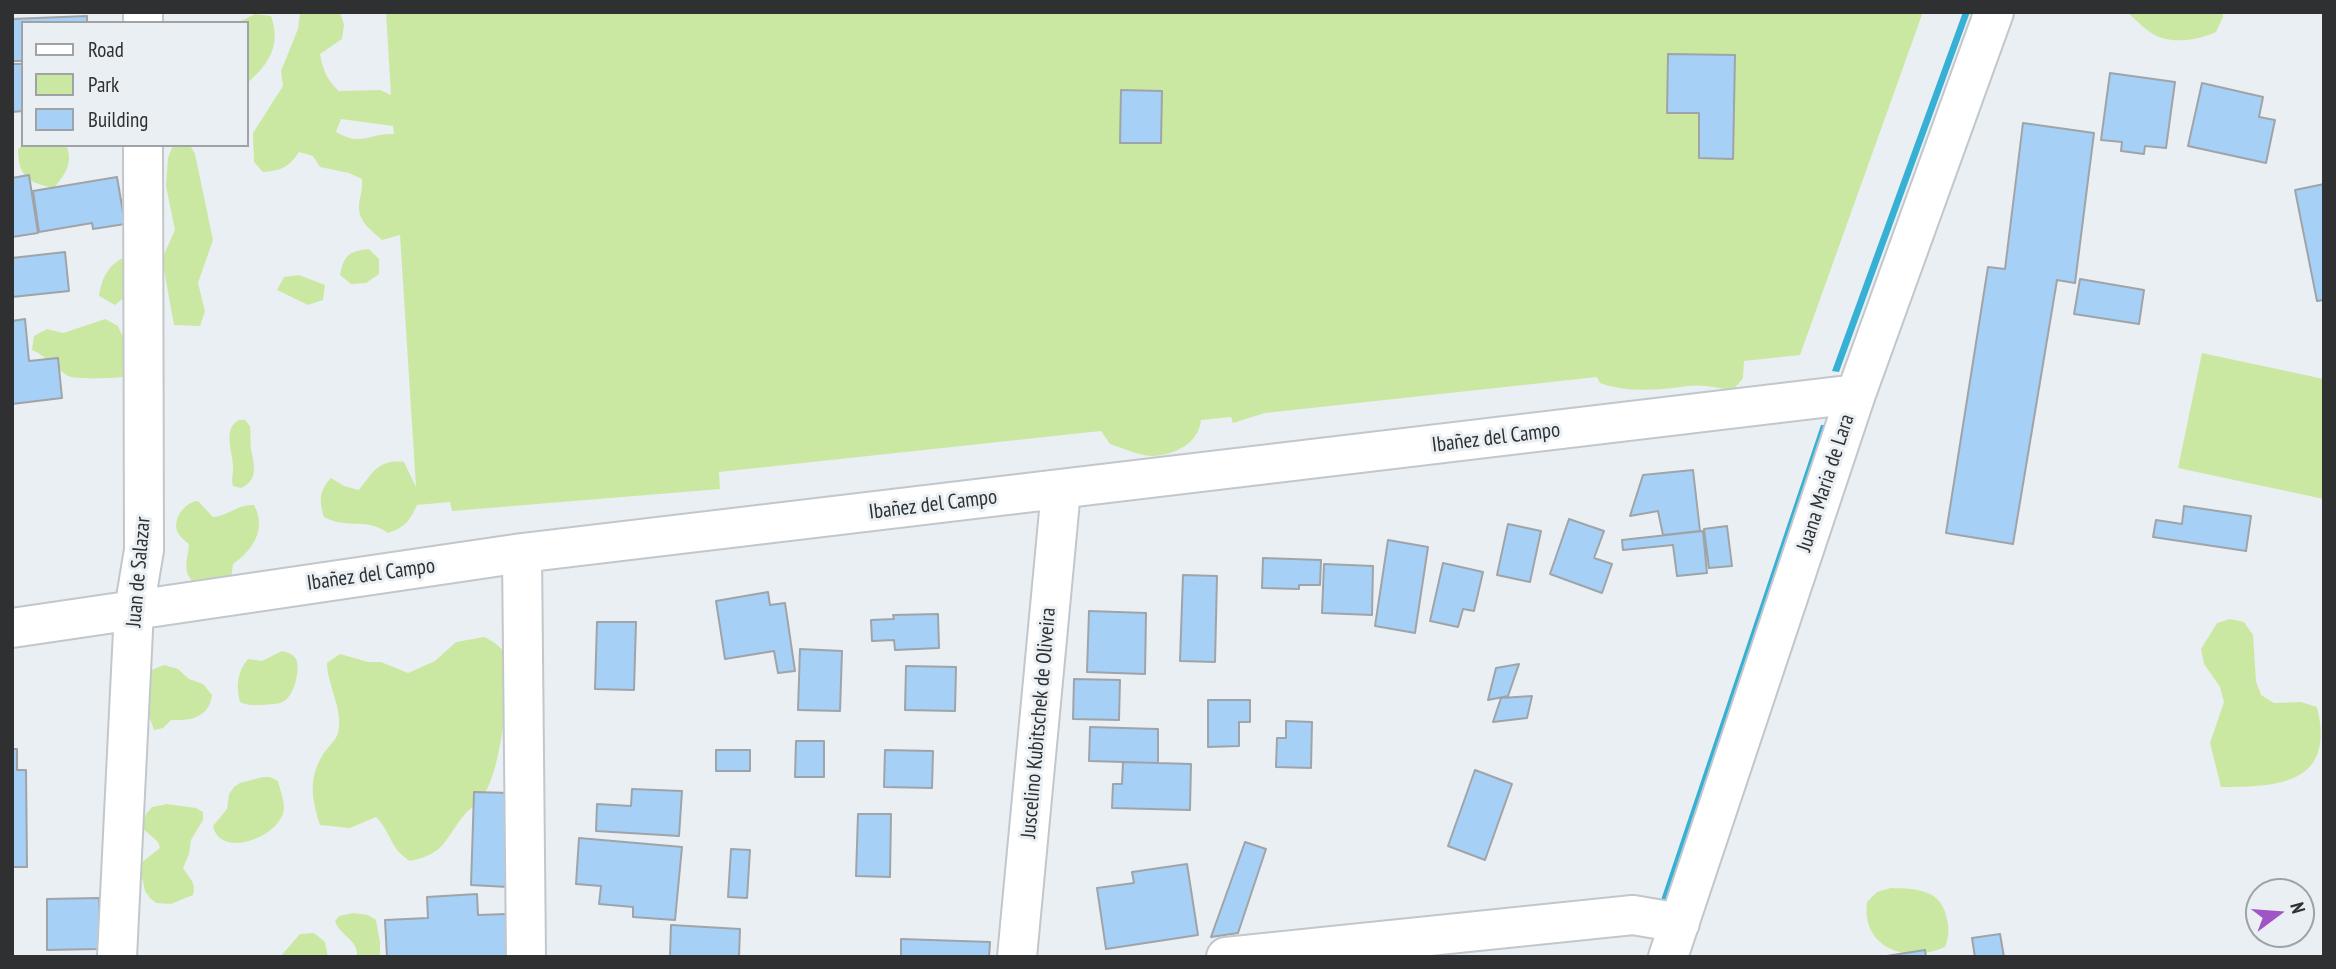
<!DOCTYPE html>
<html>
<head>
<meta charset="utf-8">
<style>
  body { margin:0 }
  #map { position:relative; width:2336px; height:969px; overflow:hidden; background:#eaeff3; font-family:"PT Sans Narrow",sans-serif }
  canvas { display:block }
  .frame { position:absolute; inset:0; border:14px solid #2e3032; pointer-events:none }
  .legend { position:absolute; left:21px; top:21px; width:228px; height:126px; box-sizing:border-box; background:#eaeff3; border:2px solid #9fa3a6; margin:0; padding:9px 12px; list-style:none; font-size:21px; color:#2e3032 }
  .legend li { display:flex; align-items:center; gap:14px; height:35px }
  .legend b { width:35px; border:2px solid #9fa3a6 }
  .north { position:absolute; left:2245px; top:878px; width:70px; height:70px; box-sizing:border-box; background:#eaeff3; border:2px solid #9fa3a6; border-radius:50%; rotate:74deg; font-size:19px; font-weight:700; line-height:28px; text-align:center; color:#2e3032 }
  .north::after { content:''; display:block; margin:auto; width:24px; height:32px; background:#a055c7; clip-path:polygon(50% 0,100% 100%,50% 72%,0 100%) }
</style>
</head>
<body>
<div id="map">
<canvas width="2336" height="969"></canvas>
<div class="frame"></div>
<ul class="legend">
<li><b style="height:9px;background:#fff"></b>Road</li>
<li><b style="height:19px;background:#cbe8a2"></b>Park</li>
<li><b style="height:19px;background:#a7d0f7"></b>Building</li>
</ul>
<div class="north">N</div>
</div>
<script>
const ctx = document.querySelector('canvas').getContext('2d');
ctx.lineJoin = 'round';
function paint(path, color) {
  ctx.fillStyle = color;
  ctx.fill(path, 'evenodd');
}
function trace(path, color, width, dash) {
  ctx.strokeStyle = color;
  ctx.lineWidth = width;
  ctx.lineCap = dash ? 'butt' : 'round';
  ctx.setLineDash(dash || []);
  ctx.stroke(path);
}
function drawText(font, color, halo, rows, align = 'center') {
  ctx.font = font + ' "PT Sans Narrow",sans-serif';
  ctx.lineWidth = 6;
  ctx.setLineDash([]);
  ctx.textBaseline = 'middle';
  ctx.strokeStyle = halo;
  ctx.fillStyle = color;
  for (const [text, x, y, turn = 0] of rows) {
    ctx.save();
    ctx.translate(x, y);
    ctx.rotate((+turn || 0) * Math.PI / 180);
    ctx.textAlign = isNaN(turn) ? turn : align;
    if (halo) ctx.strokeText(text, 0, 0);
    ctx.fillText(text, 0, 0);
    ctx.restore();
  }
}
paint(new Path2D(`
  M300,12h40l4,13 -2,14 -22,15c3,16 7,26 19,37l41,-1 11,5 -5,-83h1537l-123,343 -56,6 -1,17 -10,12c-14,-2 -31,-6 -45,-4 -28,4 -61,7 -88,-3l-3,-6 -332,36 -32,10 -2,-6 -30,3c-2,23 -26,35 -48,36 -13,0 -31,-8 -43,-12l-9,-13 -382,41 1,17 -268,22 -2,-9 -33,3c-7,16 -13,23 -29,28 -22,-16 -39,-3 -64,-16 -5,-17 -5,-26 7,-39l13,8 15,4c14,-18 20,-31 45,-28l12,25 -16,-252 -18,5c-10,-9 -23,-18 -23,-32 0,-11 4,-17 3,-29l-13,-6 -29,-6 -7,-11 -14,-4c-10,15 -18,19 -36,20l-9,-10 -1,-29 30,-47 -2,-15 17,-42zM341,119l52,7 1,8c-25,-1 -32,13 -58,-2z
  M2127,12h96v5l-7,15c-16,7 -39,12 -57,5 -11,-4 -23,-17 -32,-25z
  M255,14l16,2c10,28 -1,48 -24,67v-60h-10z
  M23,145h43c8,18 -1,29 -12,43 -26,-5 -36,-12 -36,-39z
  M173,145h17l5,9 18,86 -15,43 7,28 -5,15 -26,-1 -12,-66 13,-29 -9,-44 2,-28z
  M369,249l10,10v15l-13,9 -15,1 -11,-9c4,-20 9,-24 29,-26z
  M131,255l-4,40 -12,10 -16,-9c3,-20 11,-35 32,-41z
  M299,275l26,10 -2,15 -15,5 -31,-15 7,-13z
  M105,319l13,7c6,15 14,24 15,40l-10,11c-11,1 -46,3 -55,-1 -12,-7 -22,-20 -36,-26l2,-14 13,-7 16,4z
  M2202,353l122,26v120l-146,-31z
  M239,420h6l5,6c1,8 0,16 1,23 3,16 8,31 -10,39l-8,-2c-2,-6 0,-10 0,-17 1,-16 -12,-39 6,-49z
  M198,501l15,16c15,-1 25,-13 41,-12 13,24 -1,45 -21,59l-2,15 -36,5c-14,-13 -7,-24 -6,-40 -4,-3 -10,-8 -12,-13 -4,-13 8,-29 21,-30z
  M2230,619l14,3 9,13 3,46 5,14 13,8 27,-1 16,5c19,77 -38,80 -96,80l-11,-44 14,-41 -4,-15 -16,-23 -3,-15 16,-26z
  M484,637c17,8 24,16 26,36 -5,32 -9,101 -29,126 -4,6 -11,9 -16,15 -20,24 -19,40 -55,47 -21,-13 -18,-28 -34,-44l-26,11 -30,-3c-8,-25 -12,-45 2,-69 5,-9 13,-14 16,-23 6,-23 -11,-48 -11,-70l13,-9 28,8h13l27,11 27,-12 21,-19z
  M282,651c5,1 11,3 14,8 5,10 -2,37 -12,42 -6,4 -15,3 -22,4 -8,0 -14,1 -22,-3 -4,-15 -3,-31 8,-43l14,2z
  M164,665l14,4 11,10 14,5 9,11c-3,23 -22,26 -41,25l-8,8 -9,2 -5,-14 -13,-19 13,-26z
  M263,777h7l8,4c2,8 6,19 6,27 -2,29 -64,52 -71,18l14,-17 2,-15 5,-7 6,-4z
  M167,804l29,4 7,4v8l-12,20 -2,14 -6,14c6,10 14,15 10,27l-22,9 -15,-1 -6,-5 -5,-7 -5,-22 2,-7 18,-14 -2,-6 -17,-15 5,-13 6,-7z
  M1891,888c23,1 48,0 55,27 3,13 4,19 -1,32 -37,17 -84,2 -78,-45l10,-10z
  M353,913l15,2 8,5 4,22v15h-23c2,-17 -17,-21 -22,-36l4,-5z
  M314,933l11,9 3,15h-48l20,-23z`), '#cbe8a2');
paint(new Path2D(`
  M1963,12h7l-131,360 -7,-1z
  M1821,425h4l-160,479 -5,-1z`), '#37b0d5');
const building = new Path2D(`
  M87,16v7h-64v38h-11v-42z
  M1668,54l67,1 -2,104 -34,-1v-45h-32z
  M12,64h11v47l-11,1z
  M2110,73l65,9 -9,66 -21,-2 -1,8 -23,-3 1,-9 -21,-2z
  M2202,83l61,14 -4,20 16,3 -9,43 -78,-17z
  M1121,90l41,1 -1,52h-41z
  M2023,123l71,10 -19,150 -18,-3 -44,264 -67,-11 42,-266 17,2z
  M29,175l9,58 -26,4v-59z
  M117,177l8,47 -32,5 -1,-6 -53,9 -6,-41z
  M2324,184v116l-7,1 -22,-111z
  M65,252l4,39 -57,6v-39z
  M2080,279l64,11 -5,34 -65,-10z
  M25,319l4,42 29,-3 4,40 -50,6v-83z
  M1693,470l7,61 -37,4 -5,-24 -28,5 13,-41z
  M2184,506l67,10 -5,35 -93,-14 3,-17 26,4z
  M1569,519l35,12 -10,27 18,6 -10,29 -52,-19z
  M1508,524l33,7 -11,51 -33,-7z
  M1727,526l5,40 -23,2 -5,-39z
  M1703,531l4,42 -30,3 -4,-31 -50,5 -1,-10z
  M1388,540l40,7 -13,86 -40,-7z
  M1263,558l58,2 -1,25h-21v4l-37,-1z
  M1443,563l40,9 -9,39 -11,-2 -5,18 -28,-6z
  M1324,564l49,2 -1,49 -50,-2z
  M1183,575l34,1 -2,86 -35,-1z
  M768,592l2,13 15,-2 10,68 -17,2 -4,-22 -49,8 -9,-58z
  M1089,611l57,2 -1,61 -58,-2z
  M938,614l1,34 -44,2 -1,-10 -22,1 -1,-21 23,-1 -1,-4z
  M597,622h39l-2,68 -39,-1z
  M800,649l42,2 -2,60 -42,-1z
  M1519,664l-11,32 -20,4 8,-32z
  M906,666l50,1 -1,44 -50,-1z
  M1074,679l46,1 -1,40 -46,-1z
  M1532,696l-5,22 -34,4 8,-24z
  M1208,700h42v22h-11v24l-31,1z
  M1286,721l26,1 -1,46 -35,-1 1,-29h9z
  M1090,727l68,2v34l-69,-2z
  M796,741h28v36h-29z
  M12,749h5v21h9l1,97h-15z
  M716,750h34v21h-34z
  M885,750l48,1 -1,37 -48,-1z
  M1123,762l68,2 -1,46 -78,-2 1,-24h9z
  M1475,770l37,14 -27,76 -37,-14z
  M632,789l50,2 -3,45 -83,-5 1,-27 34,2z
  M474,792l37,1 -3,94 -37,-2z
  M858,814h33l-1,63 -34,-1z
  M579,838l103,9 -7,73 -42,-3v-10l-34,-3 2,-18 -25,-2z
  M1245,842l21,7 -28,84 -27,4z
  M731,849l19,1 -3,48 -19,-1z
  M1187,864l11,71 -92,14 -9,-61 37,-5 -2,-11z
  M477,894l1,21 28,-1 2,42 -121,1 -2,-37 43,-2 -1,-21z
  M99,898v51l-52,1v-51z
  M671,925l69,4 -1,28h-69z
  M2000,934l4,23h-29l-3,-19z
  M901,939l89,3 -1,15h-88z
  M1925,950l1,7h-46z`);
paint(building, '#a7d0f7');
trace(building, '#9fa4a8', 2);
const street = new Path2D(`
  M143,12v11
  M522,553l4,404
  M12,628l510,-75 1334,-159
  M117,957l17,-347 10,-60 -1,-405
  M1017,957l44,-467
  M1226,957l407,-42 47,8
  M1668,957l188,-563 138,-382`);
trace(street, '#c2c7cb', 42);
trace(street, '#fff', 38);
drawText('21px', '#2e3032', '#eaeff3', [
  ["Ibañez del Campo",1496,438,-7],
  ["Juana Maria de Lara",1826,483,-72],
  ["Ibañez del Campo",933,505,-7],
  ["Juan de Salazar",139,572,-85],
  ["Ibañez del Campo",371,575,-8],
  ["Juscelino Kubitschek de Oliveira",1039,723,-85]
]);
</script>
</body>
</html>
